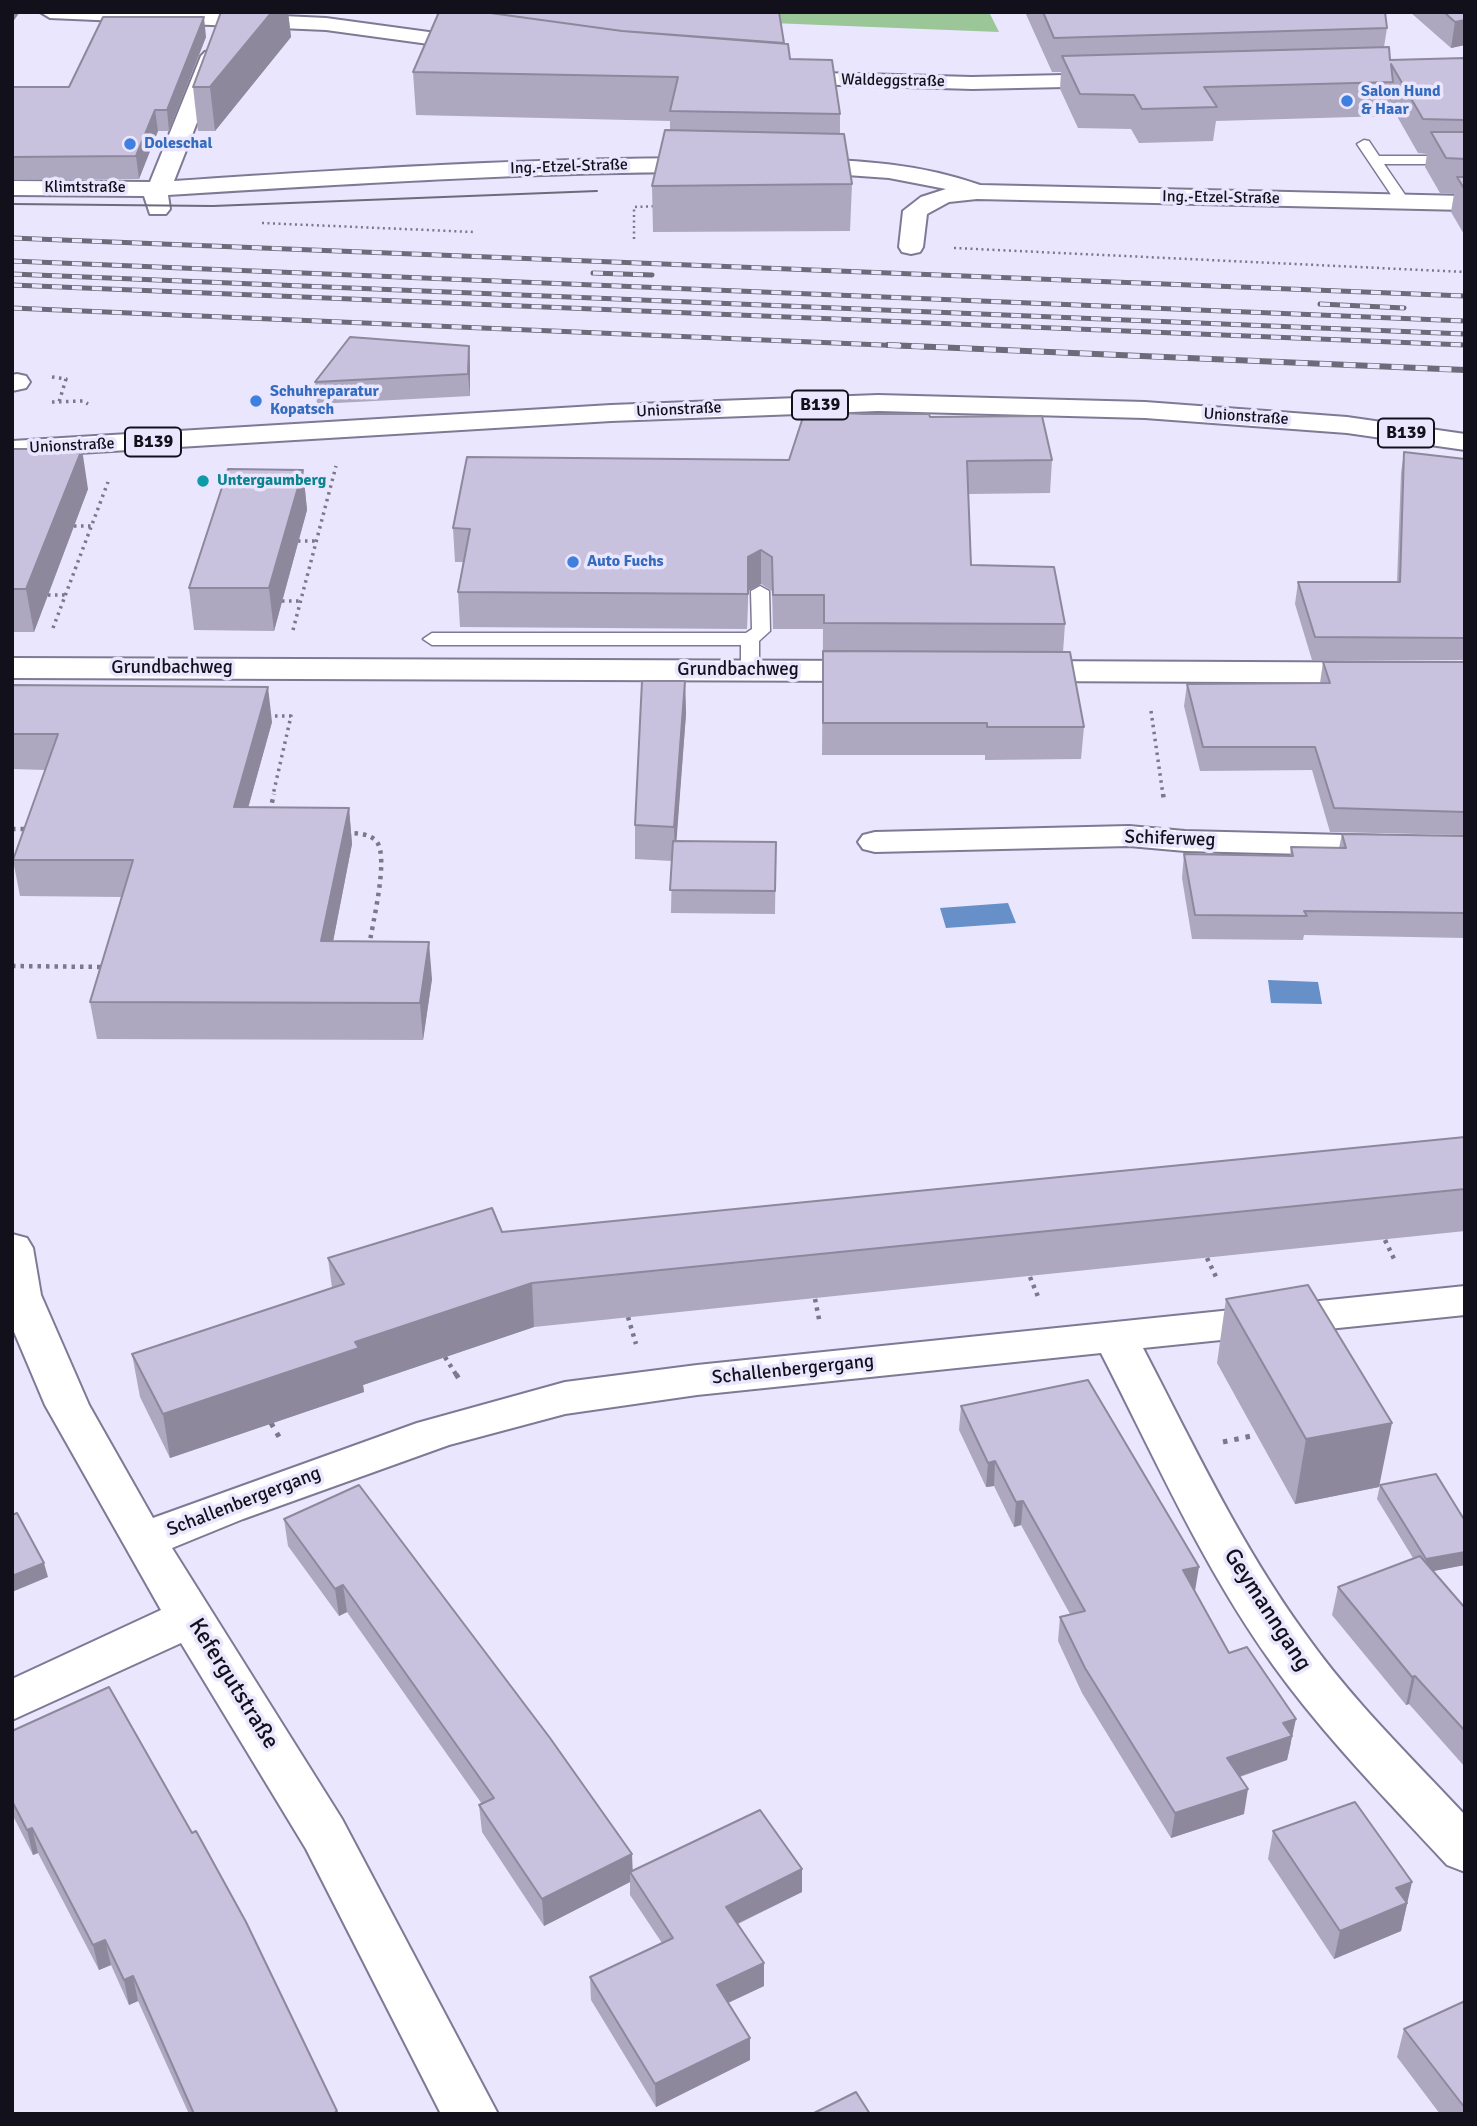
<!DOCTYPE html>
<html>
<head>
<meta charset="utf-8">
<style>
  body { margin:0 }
  #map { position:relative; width:1477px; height:2126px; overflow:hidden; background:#eae6fe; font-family:Signika,sans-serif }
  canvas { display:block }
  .frame { position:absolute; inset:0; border:14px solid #12101a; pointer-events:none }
</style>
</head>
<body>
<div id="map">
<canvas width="1477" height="2126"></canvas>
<div class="frame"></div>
</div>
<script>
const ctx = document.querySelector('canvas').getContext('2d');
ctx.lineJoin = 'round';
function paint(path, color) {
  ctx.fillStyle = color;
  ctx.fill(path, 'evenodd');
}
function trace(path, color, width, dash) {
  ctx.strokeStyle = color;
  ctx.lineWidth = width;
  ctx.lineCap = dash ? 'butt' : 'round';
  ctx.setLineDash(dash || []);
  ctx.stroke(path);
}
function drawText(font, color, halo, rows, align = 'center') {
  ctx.font = font + ' Signika,sans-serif';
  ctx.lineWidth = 7;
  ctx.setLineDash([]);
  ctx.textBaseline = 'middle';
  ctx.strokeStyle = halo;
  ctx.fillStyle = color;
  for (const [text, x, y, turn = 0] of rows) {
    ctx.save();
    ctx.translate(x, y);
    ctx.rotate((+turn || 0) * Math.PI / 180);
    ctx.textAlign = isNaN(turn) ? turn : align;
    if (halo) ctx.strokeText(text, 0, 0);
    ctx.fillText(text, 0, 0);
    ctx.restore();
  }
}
paint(new Path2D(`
  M689,12h300l10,20 -228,-9z`), '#9bc698');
paint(new Path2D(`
  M1008,903l8,20 -70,5 -6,-20z
  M1268,980l50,2 4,22 -51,-1z`), '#678fc8');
const lane = new Path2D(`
  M1364,140l5,1 10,15h86v8h-81l26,38 -7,4 -5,-1 -41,-61z
  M760,586l9,5 1,40 -11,10v29l-9,6 -9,-6v-25h-309l-9,-6 9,-6h314l6,-4 -1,-38z`);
const street = new Path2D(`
  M40,12h157l129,6 154,21 7,2 3,4 -3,4 -7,2 -154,-21 -276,-12z
  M212,50l7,2 4,4 -49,125c178,-12 356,-23 535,-23l8,2 4,5 -4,5 -8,2c-181,0 -361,12 -541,23l2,14 -4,5h-16l-6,-18 -132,-1v-14l138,1 51,-126 4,-4z
  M784,72l188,5 140,-3 8,1 3,5 -3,5 -8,1 -140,3 -196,-6 -3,-5 3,-5z
  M798,159c62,1 123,5 182,26l485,11v14l-488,-11 -28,3 -22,12 -4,33 -3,5 -9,2 -9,-2 -3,-5 4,-36 18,-14 25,-8 -57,-11 -99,-7 -4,-5 4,-5z
  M17,374l9,2 4,6 -4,6 -14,3v-16z
  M12,658l863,3 11,3 5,7 -5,7 -11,3 -863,-3z
  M1022,661l443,2v20l-443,-2 -11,-3 -5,-7 5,-7z
  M1129,826l56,5 280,7v20l-280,-7 -56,-5 -254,6 -12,-3 -5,-7 5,-7 12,-3z
  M12,1234l15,4 6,10 8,47 48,110 64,113 264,-95 148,-41 132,-17 768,-79v29l-322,33c51,98 98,198 163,287 46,65 104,121 159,180v57l-18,-7c-60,-65 -123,-129 -174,-200 -70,-97 -118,-207 -172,-312l-404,42 -132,19 -116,31 -206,74 -71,29 170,271 156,295h-57l-135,-265 -125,-206 -169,77v-41l149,-69 -116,-205 -33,-78z`);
const primary = new Path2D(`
  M878,395l267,7 202,15 118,17v16l-118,-17 -202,-15 -267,-7 -267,10 -599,36v-16l599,-36z`);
trace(lane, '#7e7995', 3);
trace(street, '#7e7995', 4);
trace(primary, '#7e7995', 4);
trace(new Path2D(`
  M262,223l212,9
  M634,239v-32l23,-1
  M954,248l511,24`), '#7b7889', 2.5, [2, 3.5]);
trace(new Path2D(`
  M52,377l14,2 -7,23
  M52,402l31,-1 5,3
  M74,526h17
  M298,541h18
  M48,595h17
  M282,601h19
  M53,628l55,-146
  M293,630l43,-164
  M1151,711l12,84
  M268,716h23l-18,79`), '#7b7889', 3.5, [2.5, 4.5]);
trace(new Path2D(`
  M1163,794l1,6
  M270,811l4,-17
  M12,829h17
  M346,833c10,0 24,0 31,9 12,17 -5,83 -8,105
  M12,966l94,1
  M1385,1240l11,23
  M1207,1258l11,23
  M1030,1277l9,22
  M815,1299l5,25
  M628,1317l8,27
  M445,1357l12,19`), '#7b7889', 4.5, [3.5, 5]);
trace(new Path2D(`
  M456,1374l3,5
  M271,1423l11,19
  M1223,1442l33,-7`), '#7b7889', 5, [4.5, 7]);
paint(lane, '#fff');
paint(street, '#fff');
paint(primary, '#fff');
trace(new Path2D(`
  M12,204l201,2 384,-15`), '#6d6a7a', 2);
const railFar1 = new Path2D(`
  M12,238l1453,58
  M12,261l1453,60
  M593,273l59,2
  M12,274l1453,60
  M12,285l1453,60
  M1320,304l84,4
  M12,308l917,39`);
const rail = new Path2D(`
  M888,345l577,25`);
trace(railFar1, '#6d6a7a', 5);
trace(rail, '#6d6a7a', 6);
trace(railFar1, '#eae6fe', 3.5, [10]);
trace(rail, '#eae6fe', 4.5, [12]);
paint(new Path2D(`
  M221,12h67l3,25 -76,94h-17l-5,-44z
  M1025,12h360l2,16 -3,19 6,13 75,-2v178l-14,-24 3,-18 -14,-1 -15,-26 2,-13 -9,-1 -28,-49 -2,12 -172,5 -3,20 -74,2 -8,-14 -53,-1 -18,-39 1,-17h-9z
  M1410,12h55v33l-14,3z
  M206,37l-37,94h-11l-19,48 -127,1v-93h57z
  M784,43l6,16 50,55v20l12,50 -2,47 -197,1 -1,-46 18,-56v-9l-254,-6 -3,-43z
  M469,346l1,21v29l-153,8 -2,-22z
  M863,414l67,3 122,43 -2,33 -82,1 3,71 94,59 -2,28 21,75 -3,32 -96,1v-5h-163l1,-126h-50l-1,-38 -11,-7 -13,7 -1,38 -287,-2 -2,-35 5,-30h-8l-2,-34 336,-68z
  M12,449l76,40 -54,143h-22z
  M1404,452l61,7v201h-153l-17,-56 3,-22h99l4,-109z
  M303,470l4,40 -33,121 -80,-1 -5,-42z
  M1323,662h142v173l-135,-3 -18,-62 -112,1 -16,-65 3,-22 133,-1z
  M685,681l1,33 -10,127 100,1 -1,72 -104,-1 1,-52 -37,-2v-34z
  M12,685l260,37 -24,86h101l3,36 -19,97 99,38 -9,61 -326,-1 -7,-37 32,-105 -102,-1 -7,-36 33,-90 -34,-1z
  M1342,834l123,2v102l-161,-3 -1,5 -111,-1 -10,-61 2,-24 106,2 1,-9 48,1z
  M1465,1137v94l-931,96 -171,58 1,7 -194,66 -30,-61 -8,-43 200,-66 -4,-30 174,-26z
  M1226,1299l153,188 -84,17 -78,-141z
  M961,1406l234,185 34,62 62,90 -4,17 -47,17 4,37 -73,24 -89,-145 -24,-52 2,-24 10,-3 -49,-89 -7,2 -20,-41 -8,1 -27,-57z
  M1380,1485l85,80 -32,6 32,37v159l-56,-63 -3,1 -74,-90 6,-28 75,-29 -36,-59z
  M284,1519l348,352 170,21 -64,32 26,62 -36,17 22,57 -94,47 -65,-107 -1,-23 72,-34 -32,-48v-13l-86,44 -62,-94 -3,-27 3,-1 -135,-192 -8,4 -51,-70z
  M12,1731l325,380 1,3h-149l-51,-113 -9,4 -18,-40 -12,5 -61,-117 -5,2 -21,-41z
  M1273,1831l134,72 -6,28 -67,28 -66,-100z
  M1465,2001v113h-25l-43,-57 7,-28z`), '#ada7c0');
paint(new Path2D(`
  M12,12h8l-8,11z
  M272,12h16l3,25 -76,94 -5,-44z
  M204,17l2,20 -37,94 -2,-21z
  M1465,20v25l-14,3 4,-26z
  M155,110l3,21 -19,48 -3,-23z
  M469,346l1,21v29l-2,-22z
  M82,449l6,40 -54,143 -8,-43z
  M303,470l4,40 -33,121 -5,-43z
  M761,550v34l-13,7 -1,38 1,-72z
  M685,681l1,33 -11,147 -1,-34z
  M268,687l4,35 -34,122 -4,-37z
  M349,808l3,36 -26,134 -5,-37z
  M429,942l3,37 -9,61 -3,-37z
  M532,1283l2,44 -171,58 1,7 -194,66 -7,-44 192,-72z
  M1392,1423l-13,64 -84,17 11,-65z
  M995,1461l-1,25 -8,1 2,-24z
  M1023,1501l-2,24 -7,2 2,-25z
  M1465,1552v13l-42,8 3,-14z
  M44,1563l4,14 -36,15v-16z
  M1199,1567l-4,24 -12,-21z
  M343,1585l4,27 -8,4 -4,-27z
  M1415,1676l-6,28 -3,1 6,-28z
  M1296,1719l-9,41 -64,22 4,-24 56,-35z
  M1248,1789l-4,25 -73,24 4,-25z
  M32,1828l6,25 -5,2 -6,-25z
  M632,1854l1,23 -3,-5v10l-86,44 -2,-27z
  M802,1869v23l-76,37v-22z
  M1412,1882l-11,49 -67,28 6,-28 56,-43z
  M105,1940l6,25 -12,5 -6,-25z
  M764,1963v23l-47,22v-23z
  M133,1976l5,25 -9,4 -5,-25z
  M750,2038v22l-94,47 -1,-23z`), '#8d889c');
const building = new Path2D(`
  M221,12h51l-62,75h-17z
  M439,12h44l139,19 166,13 2,15 42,1 8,54 -170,-3 8,-34 -265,-5z
  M483,12h296l5,31 -162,-12z
  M1043,12h342l2,16 -333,10z
  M1444,12h21v8l-10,2z
  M103,17h101l-37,93h-12l-19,46 -124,1v-70h57z
  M1389,47l1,13 75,-2v62l-42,-1 -32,-55 2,18 -189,5 13,20 -75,2 -8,-14 -54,-1 -18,-38z
  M665,130l179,4 8,50 -200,2z
  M1431,132h34v27l-19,-1z
  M1457,177h8v13z
  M350,337l119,9 -1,28 -153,8z
  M805,411l58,3h66l1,3 112,-1 10,44 -85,1 4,104 83,2 11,57 -241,-1v-28h-51l-1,-38 -11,-7 -13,7v37l-290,-2 12,-63 -17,-1 14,-71 322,3z
  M12,449h70l-56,140h-14z
  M1404,452l61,7v179l-150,-1 -17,-55h102z
  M228,469l75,1 -34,118h-80z
  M823,651l247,1 14,75h-97v-4h-164z
  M1323,662h142v150l-131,-4 -19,-61h-112l-16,-63 143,-1z
  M642,681h43l-11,146 -39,-2z
  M12,685l256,2 -34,120 115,1 -28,133 108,1 -9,61 -330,-1 43,-142h-120l45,-126h-46z
  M1342,834l123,2v77l-161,-2 3,5 -112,-1 -11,-61 109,2 -2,-9 55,1z
  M673,841l103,1 -1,49 -105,-1z
  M1465,1137v52l-933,94 -177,59 4,6 -196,66 -31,-60 212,-70 -16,-26 164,-50 10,24z
  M1308,1285l84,138 -86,16 -80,-140z
  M1088,1380l111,187 -16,3 46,83 18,-6 49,72 -13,4 9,13 -65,22 21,31 -73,24 -90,-145 -25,-51 25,-6 -62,-110 -7,1 -21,-41 -7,2 -27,-57z
  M1436,1474l29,47v31l-39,7 -46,-74z
  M359,1485l191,253 82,116 -90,45 -63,-94 15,-7 -151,-213 -8,4 -51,-70z
  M17,1513l27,50 -32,13v-61z
  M1420,1556l45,52v123l-50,-55 -3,1 -74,-90z
  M109,1687l83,146 4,-2 50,91 91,189 -4,3h-139l-61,-138 -9,4 -19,-40 -12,5 -61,-117 -5,2 -15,-29v-70z
  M1355,1802l57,80 -16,6 11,15 -67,28 -67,-100z
  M760,1810l42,59 -76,38 38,56 -47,22 33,53 -95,46 -65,-107 83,-39 -43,-66z
  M1465,2001v107l-61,-79z
  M856,2092l14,22h-58z`);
paint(building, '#c9c2df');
trace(building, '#8d889c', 2);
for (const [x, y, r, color] of [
  [1347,101,7,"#3f7fe0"],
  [130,144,7,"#3f7fe0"],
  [256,401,7,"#3f7fe0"],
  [203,481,7,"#0f9aa8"],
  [573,562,7,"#3f7fe0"]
]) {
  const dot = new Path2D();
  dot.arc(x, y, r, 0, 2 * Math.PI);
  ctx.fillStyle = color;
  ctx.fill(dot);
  trace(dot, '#eae6fe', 2.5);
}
drawText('16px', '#12101a', '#eae6fe', [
  ["Waldeggstraße",893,81,1],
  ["Ing.-Etzel-Straße",569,167,-2],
  ["Klimtstraße",85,188],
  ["Ing.-Etzel-Straße",1221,198,1],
  ["Unionstraße",679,410,-3],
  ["Unionstraße",1246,417,4],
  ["Unionstraße",72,446,-3]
]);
drawText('bold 16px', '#366cbe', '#eae6fe', [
  ["Salon Hund",1361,92],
  ["& Haar",1361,110],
  ["Doleschal",144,144],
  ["Schuhreparatur",270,392],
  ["Kopatsch",270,410],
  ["Auto Fuchs",587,562]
], 'left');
drawText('bold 16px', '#0d838f', '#eae6fe', [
  ["Untergaumberg",217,481]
], 'left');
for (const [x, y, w] of [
  [820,405,56],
  [1406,433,56],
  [153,442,56]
]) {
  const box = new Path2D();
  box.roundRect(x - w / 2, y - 14.5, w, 29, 5);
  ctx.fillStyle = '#eae6fe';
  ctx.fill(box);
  trace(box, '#12101a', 2);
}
drawText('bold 18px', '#12101a', null, [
  ["B139",820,405],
  ["B139",1406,433],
  ["B139",153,442]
]);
drawText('19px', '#12101a', '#eae6fe', [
  ["Grundbachweg",172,668],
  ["Grundbachweg",738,670],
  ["Schiferweg",1170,839,2],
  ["Schallenbergergang",793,1370,-6],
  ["Schallenbergergang",244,1502,-21]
]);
drawText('23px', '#12101a', '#eae6fe', [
  ["Geymanngang",1267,1610,57],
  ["Kefergutstraße",233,1684,58]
]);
</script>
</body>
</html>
